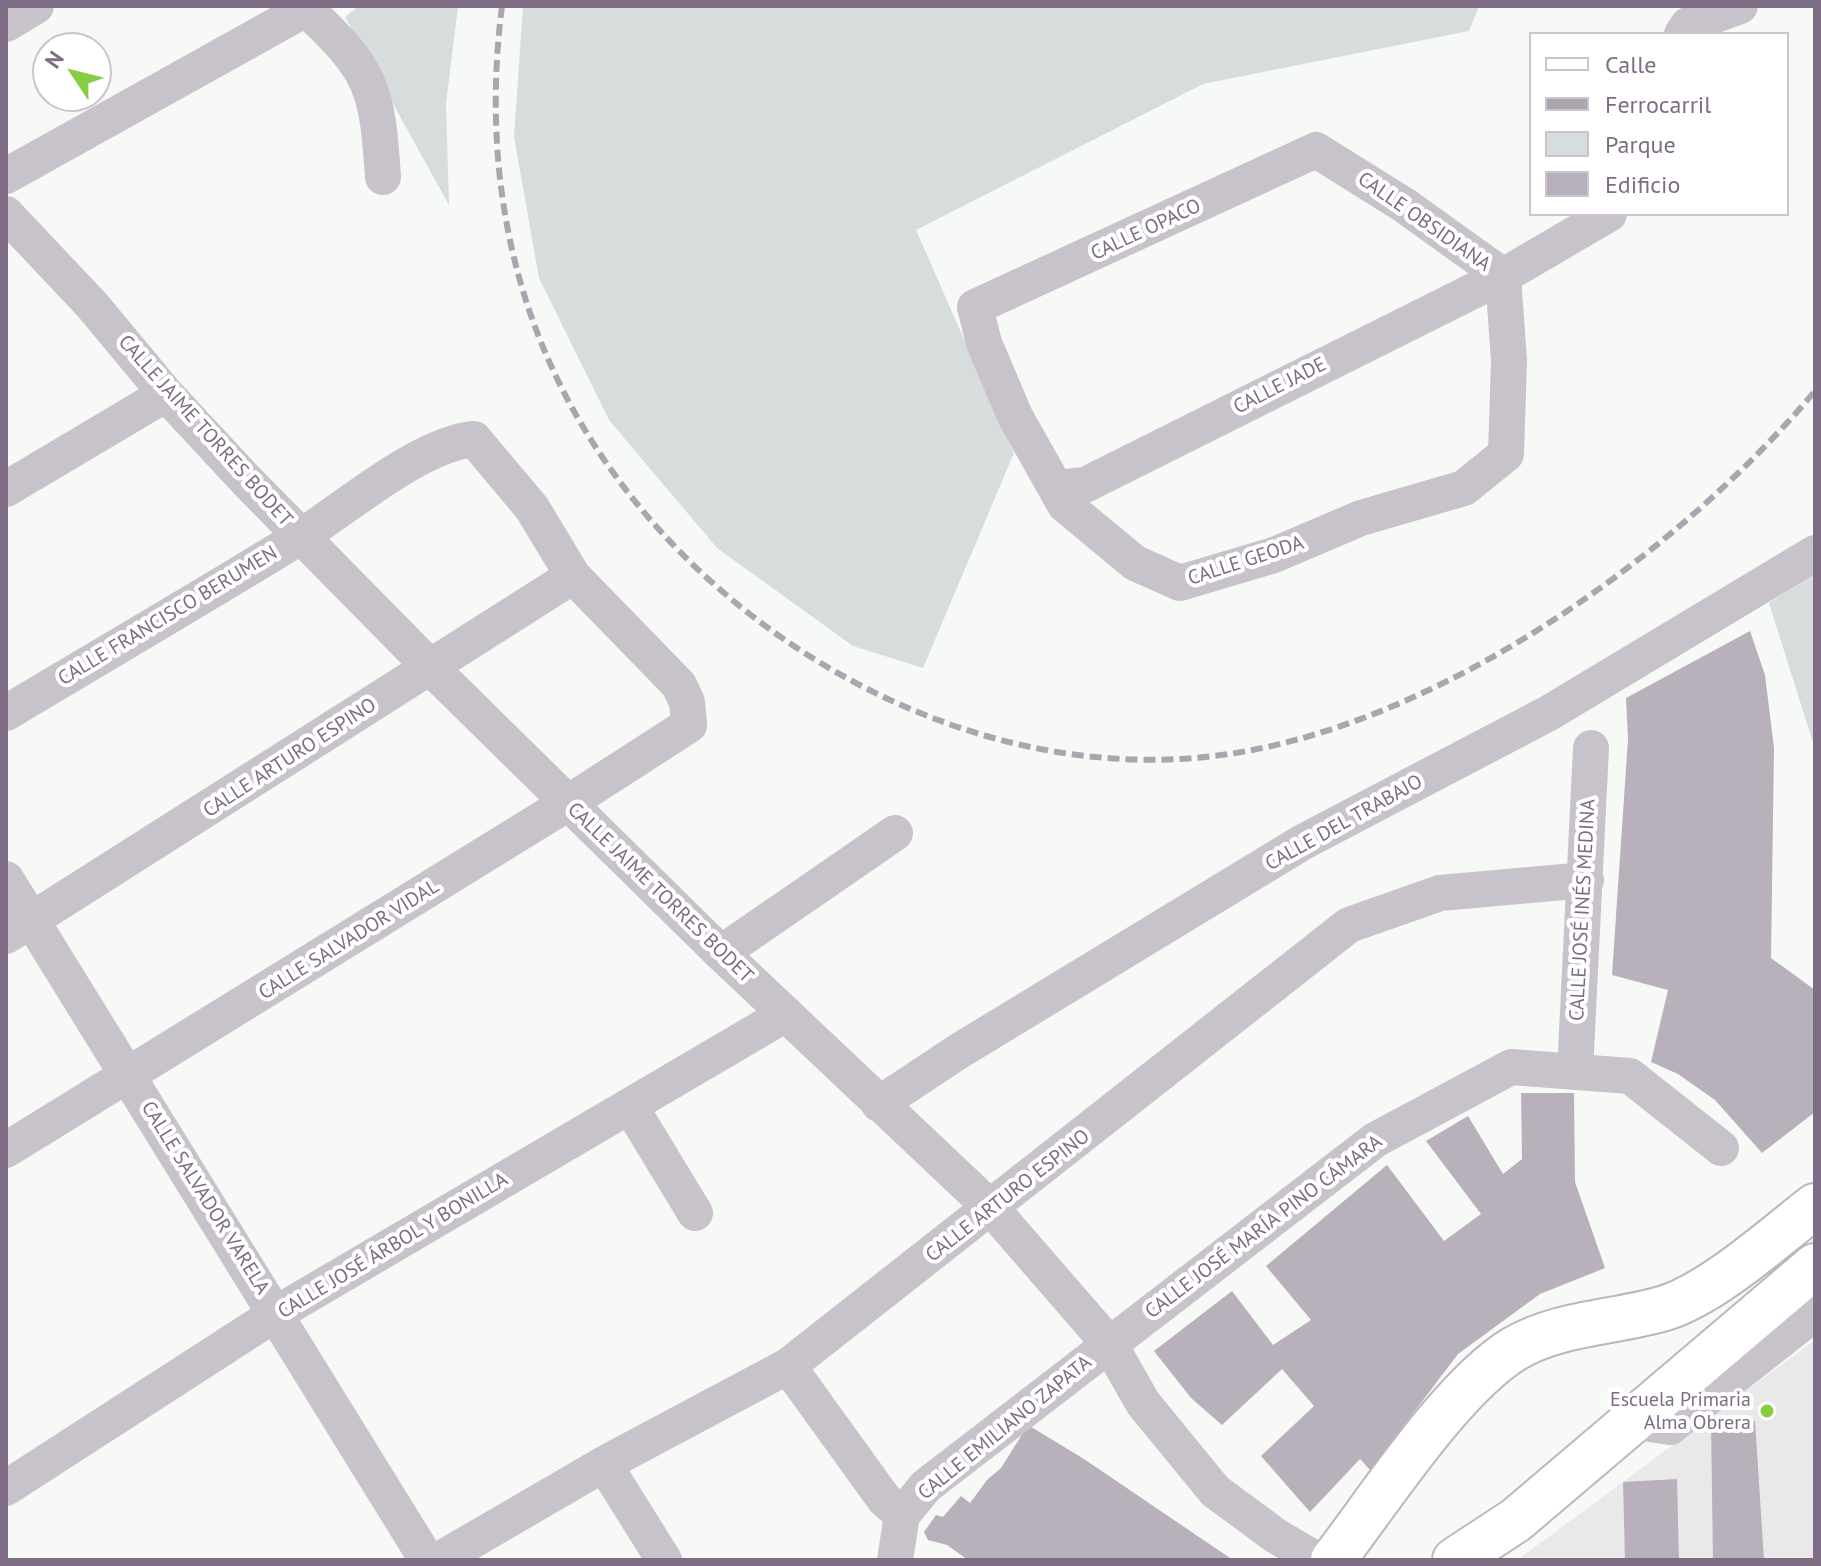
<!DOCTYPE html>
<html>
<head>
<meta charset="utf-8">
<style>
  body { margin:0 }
  #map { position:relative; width:1821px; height:1566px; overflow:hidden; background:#f7f9f7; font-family:"PT Sans",sans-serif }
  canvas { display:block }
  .frame { position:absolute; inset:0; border:8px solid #7d6c84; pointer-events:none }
  .legend { position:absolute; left:1529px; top:32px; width:260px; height:184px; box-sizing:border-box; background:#fff; border:2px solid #cbc4ce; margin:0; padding:10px 14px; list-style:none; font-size:24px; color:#7d6c84 }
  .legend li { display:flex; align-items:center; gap:16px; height:40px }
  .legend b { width:40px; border:2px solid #cbc4ce }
  .north { position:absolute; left:32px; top:32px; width:80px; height:80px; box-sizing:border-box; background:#fff; border:2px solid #cbc4ce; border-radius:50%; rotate:305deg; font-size:22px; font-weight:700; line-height:32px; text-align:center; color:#7d6c84 }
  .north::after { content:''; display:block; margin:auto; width:28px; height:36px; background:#87cd43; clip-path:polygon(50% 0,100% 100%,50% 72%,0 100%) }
</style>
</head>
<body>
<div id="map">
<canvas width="1821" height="1566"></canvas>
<div class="frame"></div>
<ul class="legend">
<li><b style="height:10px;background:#fff"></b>Calle</li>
<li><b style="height:10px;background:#aca5af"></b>Ferrocarril</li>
<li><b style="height:22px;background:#d6dddc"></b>Parque</li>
<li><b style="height:22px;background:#b8b0bb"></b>Edificio</li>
</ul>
<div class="north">N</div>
</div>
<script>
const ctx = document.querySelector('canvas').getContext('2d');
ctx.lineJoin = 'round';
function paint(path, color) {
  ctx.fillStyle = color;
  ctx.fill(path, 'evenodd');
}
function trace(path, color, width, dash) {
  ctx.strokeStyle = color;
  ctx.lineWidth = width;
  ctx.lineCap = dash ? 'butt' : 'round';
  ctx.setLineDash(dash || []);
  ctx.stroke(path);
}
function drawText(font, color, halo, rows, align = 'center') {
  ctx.font = font + ' "PT Sans",sans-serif';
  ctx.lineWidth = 8;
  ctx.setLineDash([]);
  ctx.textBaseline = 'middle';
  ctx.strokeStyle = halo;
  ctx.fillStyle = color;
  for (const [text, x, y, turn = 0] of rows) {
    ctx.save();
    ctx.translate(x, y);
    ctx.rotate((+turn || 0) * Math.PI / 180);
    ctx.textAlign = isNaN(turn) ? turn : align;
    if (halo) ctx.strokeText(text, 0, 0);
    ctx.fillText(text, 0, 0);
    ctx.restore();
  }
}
paint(new Path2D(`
  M1815,1340v220h-298l106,-78z`), '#e9e9ea');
paint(new Path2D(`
  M359,6h99l-12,98 3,101 -104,-188z
  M523,6h956l-10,25 -266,53 -287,146 98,223 -91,215 -70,-22 -136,-98 -108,-128 -70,-142 -25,-141z
  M1815,572v177l-46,-146z`), '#d6dddc');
paint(new Path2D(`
  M1750,631l15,44 9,73 -3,210 44,32v122l-53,41 -47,-53 -37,-26 -27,-12 17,-72 -56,-15 16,-236 -2,-41z
  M1521,1093h53l1,89 30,86 -65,26 -82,60 -88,116 -10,-11 -50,53 -49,-56 53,-50 -32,-37 -60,56 -31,-27 -37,-47 78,-60 41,54 38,-25 -45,-54 121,-101 57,76 37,-27 -55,-73 42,-25 35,58 19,-15z
  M1755,1421l9,139h-51l-2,-136z
  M1028,1425l56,34 149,101h-265l-21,-15 -19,-5 -4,-8 12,-17 7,2 18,-21 9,7 17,-23 14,-12z
  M1677,1479l2,81h-54l-2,-78z`), '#b8b0bb');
const secondary = new Path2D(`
  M1333,1560c47,-61 118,-172 181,-211 46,-27 101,-26 151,-41 48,-15 110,-71 150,-102
  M1455,1560l61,-40 299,-254`);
trace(secondary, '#bcb6be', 48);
trace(new Path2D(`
  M306,9c67,62 71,79 77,168
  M6,24l30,-18
  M1682,34l6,-9 52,-19
  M1316,150l88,55 99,71 6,85 -3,93 -42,34 -103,30 -87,37 -94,28 -45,-20 -70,-58 -50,-89 -31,-73 -9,-36z
  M6,176l305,-170
  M6,214l86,91 74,89 80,86 185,188 290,285 271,256 118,136 33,58 72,88 61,45 41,24
  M1056,488l29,-3 418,-209 106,-62
  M6,489l160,-95
  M6,713c98,-59 197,-116 294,-176 47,-30 120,-93 174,-98l58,69 41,68 106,109 8,17 2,23 -121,78 -562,347
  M6,879l421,681
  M6,936l567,-360
  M721,953l174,-120
  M1575,1072l16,-324
  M879,1104l80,-53 344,-209 246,-129 266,-160
  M630,1106l65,107
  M788,1366l96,133 18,16
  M1629,1421l41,6 145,-114
  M604,1464l60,96
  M6,1488l271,-175 509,-299
  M439,1560l165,-96 184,-98 561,-441 91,-32 146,-13
  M895,1560l7,-45 24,-29 449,-346 136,-73 119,9 91,72`), '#c8c3ca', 36);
trace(secondary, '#fff', 44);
trace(new Path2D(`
  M502,6c-16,125 -2,249 51,364 111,241 393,418 661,386 218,-26 462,-199 601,-365`), '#aca5af', 6, [12, 6]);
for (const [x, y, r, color] of [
  [1767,1411,8,"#87cd43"]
]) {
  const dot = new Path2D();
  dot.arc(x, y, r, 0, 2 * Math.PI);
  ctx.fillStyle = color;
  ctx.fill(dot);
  trace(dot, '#fff', 3);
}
drawText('20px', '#7d6c84', '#fff', [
  ["CALLE OBSIDIANA",1424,222,35],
  ["CALLE OPACO",1146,230,-25],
  ["CALLE JADE",1280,386,-27],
  ["CALLE JAIME TORRES BODET",205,431,48],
  ["CALLE GEODA",1246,561,-18],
  ["CALLE FRANCISCO BERUMEN",168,616,-31],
  ["CALLE ARTURO ESPINO",290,758,-33],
  ["CALLE DEL TRABAJO",1344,823,-29],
  ["CALLE JAIME TORRES BODET",660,893,44],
  ["CALLE JOSÉ INÉS MEDINA",1583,910,-87],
  ["CALLE SALVADOR VIDAL",349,940,-32],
  ["CALLE ARTURO ESPINO",1008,1196,-38],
  ["CALLE SALVADOR VARELA",205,1198,58],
  ["CALLE JOSÉ MARÍA PINO CÁMARA",1264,1227,-37],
  ["CALLE JOSÉ ÁRBOL Y BONILLA",393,1246,-31],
  ["CALLE EMILIANO ZAPATA",1005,1428,-39]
]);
drawText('20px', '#7d6c84', '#fff', [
  ["Escuela Primaria",1751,1400],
  ["Alma Obrera",1751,1423]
], 'right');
</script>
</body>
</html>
